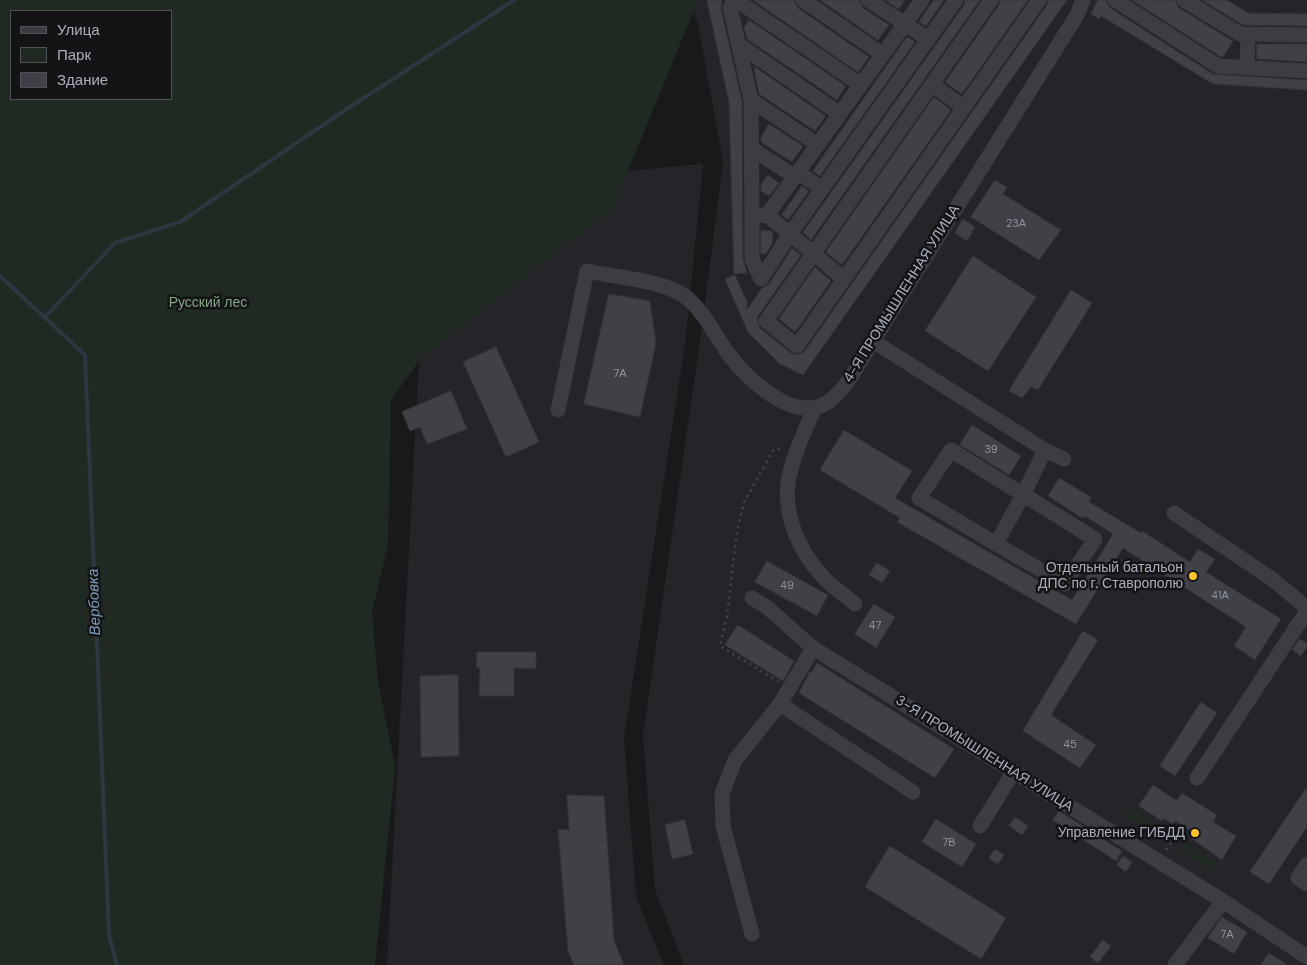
<!DOCTYPE html>
<html>
<head>
<meta charset="utf-8">
<style>
  body { margin:0 }
  #map { position:relative; width:1307px; height:965px; overflow:hidden; background:#19191b; font-family:"DM Sans",sans-serif }
  canvas { display:block }
  .legend { position:absolute; left:10px; top:10px; width:162px; height:90px; box-sizing:border-box; background:#141416; border:1px solid #505258; margin:0; padding:6px 9px; list-style:none; font-size:15px; color:#aaafbc }
  .legend li { display:flex; align-items:center; gap:10px; height:25px }
  .legend b { width:25px; border:1px solid #505258 }
</style>
</head>
<body>
<div id="map">
<canvas width="1307" height="965"></canvas>
<ul class="legend">
<li><b style="height:6px;background:#3c3c43"></b>Улица</li>
<li><b style="height:14px;background:#202a22"></b>Парк</li>
<li><b style="height:14px;background:#404146"></b>Здание</li>
</ul>
</div>
<script>
const ctx = document.querySelector('canvas').getContext('2d');
ctx.lineJoin = 'round';
function paint(path, color) {
  ctx.fillStyle = color;
  ctx.fill(path, 'evenodd');
}
function trace(path, color, width, dash) {
  ctx.strokeStyle = color;
  ctx.lineWidth = width;
  ctx.lineCap = dash ? 'butt' : 'round';
  ctx.setLineDash(dash || []);
  ctx.stroke(path);
}
function drawText(font, color, halo, rows, align = 'center') {
  ctx.font = font + ' "DM Sans",sans-serif';
  ctx.lineWidth = 5;
  ctx.setLineDash([]);
  ctx.textBaseline = 'middle';
  ctx.strokeStyle = halo;
  ctx.fillStyle = color;
  for (const [text, x, y, turn = 0] of rows) {
    ctx.save();
    ctx.translate(x, y);
    ctx.rotate((+turn || 0) * Math.PI / 180);
    ctx.textAlign = isNaN(turn) ? turn : align;
    if (halo) ctx.strokeText(text, 0, 0);
    ctx.fillText(text, 0, 0);
    ctx.restore();
  }
}
paint(new Path2D(`
  M688,0h619v965h-623l-29,-75 -12,-155 58,-401 22,-172 -25,-138z
  M703,164l-18,180 -61,394 12,159 28,68h-277l41,-776z`), '#252529');
paint(new Path2D(`
  M0,0h698l-86,210 -191,148 -30,42 -3,144 -16,68 6,69 17,85 -20,199h-375zM171,11v88h-160v-88z
  M1131,807l31,21 -6,9 -31,-22z
  M1184,842l34,22 -5,7 -34,-21z`), '#202a22');
trace(new Path2D(`
  M0,276l85,79 24,580 8,30
  M45,317l70,-74 65,-21 161,-109 173,-113`), '#2d3741', 4);
const building = new Path2D(`
  M707,0h15l-1,9 21,92 1,158 4,14 -13,1 -5,-171z
  M753,0h41l4,8 71,49 -11,15z
  M820,0h39l4,8 26,17 -11,15z
  M885,0h20l-6,9z
  M934,0h10l-18,26 -7,-4z
  M965,0h15l-169,240 -8,-8 161,-227z
  M1000,0h28l-66,94 -17,-12 54,-77z
  M1048,0h19l-264,375 -23,-11 -32,-32 -23,-53 10,-4 12,27v8l15,-22 7,-4 23,-36 9,7 -43,61 -1,4 3,8 31,25 5,2 8,-3 243,-347z
  M1098,0h8l4,8 103,66 94,6v10l-94,-6 -112,-68 -2,3 -8,-5z
  M1132,0h43l4,8 54,33 -10,16h-2z
  M1202,0h25l21,13 59,1v12l-64,-1z
  M749,20l97,66 -9,14 -90,-61 -3,-11z
  M907,37l8,5 -95,134 -7,-5z
  M1257,44h50v18l-50,-3z
  M755,67l71,49 -11,15 -56,-37 -5,-25z
  M934,97l17,13 -109,155 -16,-13z
  M769,124l34,22 -11,16 -31,-20v-5z
  M768,175l11,8 -10,13 -8,-5v-6z
  M995,180l12,7 -4,7 58,36 -22,30 -68,-43z
  M802,186l7,5 -21,29 -6,-5z
  M963,219l12,8 -8,14 -12,-8z
  M761,230l10,1 2,1 -1,12 -6,10h-5z
  M973,256l63,41 -48,74 -63,-40z
  M815,267l16,14 -36,51 -16,-13z
  M1071,290l21,13 -54,87 -7,-3 -9,11 -13,-7z
  M609,294l41,7 6,42 -16,74 -56,-13z
  M496,347l43,95 -33,15 -43,-95z
  M451,391l16,38 -40,15 -7,-17 -10,4 -8,-19z
  M972,425l49,31 -12,19 -49,-30z
  M844,430l68,41 -17,27 177,102 41,-66 -28,-18 -3,2 -34,-22 11,-18 32,19 -2,5 52,31 1,-2 48,31 8,-13 17,10 -9,13 75,47 -26,41 -21,-14 12,-19 -123,-79 -47,76 -179,-102 3,-4 -80,-48z
  M767,561l61,34 -11,21 -62,-34z
  M877,563l13,8 -8,12 -13,-8z
  M874,604l21,13 -19,31 -21,-14z
  M738,625l56,36 -11,20 -58,-36z
  M1083,631l15,9 -47,75 45,30 -16,23 -57,-37z
  M1300,639l7,4v4l-6,9 -9,-6z
  M477,652h59v17l-22,-1v28h-35l1,-28h-3z
  M817,663l137,86 -19,29 -136,-85 11,-22 2,1z
  M458,675l1,81 -38,1 -1,-81z
  M1201,702l16,11 -42,63 -15,-10z
  M1153,785l24,16 5,-8 35,22 -4,7 23,14 -14,24 -31,-22 4,-5 -20,-12 -2,3 -9,-6 -2,3 -23,-15z
  M1307,787v40l-38,57 -19,-12z
  M567,795l37,1 10,144 10,25h-50l-6,-14 -10,-122 11,1z
  M1059,811l63,40 -6,10 -63,-41z
  M1015,817l13,9 -6,9 -13,-9z
  M936,819l40,25 -14,23 -40,-25z
  M685,820l8,34 -21,5 -7,-34z
  M890,846l116,72 -25,41 -116,-72z
  M995,849l9,6 -6,9 -9,-6z
  M1123,856l9,6 -6,10 -9,-7z
  M1222,917l25,15 -13,22 -26,-16z
  M1103,940l8,6 -13,17 -8,-6z
  M1269,953l18,12h-26z`);
paint(building, '#404146');
trace(building, '#333338', 1);
trace(new Path2D(`
  M779,682l-59,-36 7,-30 10,-85 7,-29 30,-53h9
  M1166,850l11,-16`), '#3f4148', 2.5, [2.5, 4]);
trace(new Path2D(`
  M735,0l-5,7 21,93 1,116
  M736,0l125,85
  M803,0l80,55
  M868,0l60,39
  M922,0l-155,215 77,64 195,-279
  M1115,0l103,66 89,5
  M1184,0l56,34 67,1
  M738,44l102,70
  M1247,67l1,-33
  M932,84l32,24
  M751,100l67,45
  M751,148l44,29
  M798,172l24,17
  M767,215l-15,1v43l9,20 29,-45 166,-234
  M844,279l-47,67 -31,-25 225,-321
  M873,341l172,109 19,9
  M815,407c-10,24 -23,50 -27,76 -4,35 12,69 35,94 9,10 22,18 32,27
  M558,410l29,-139c28,6 73,9 96,24 19,13 31,38 44,57 18,25 67,73 101,50 20,-14 32,-41 45,-61l204,-326 6,-15
  M1174,513l98,66 35,29
  M996,544l-77,-46 32,-48 144,89 -30,45 -69,-40 27,-49 22,-45
  M752,598l16,10 45,40 410,253 84,56
  M813,648l-33,56 133,88
  M1197,778l110,-167
  M980,826l33,-53
  M1307,864l-9,14 9,6
  M752,934l-29,-108 -1,-32 13,-34 45,-56
  M1175,965l48,-64`), '#3c3c43', 15);
for (const [x, y, r, color] of [
  [1193,576,5,"#ffc22d"],
  [1195,833,5,"#ffc22d"]
]) {
  const dot = new Path2D();
  dot.arc(x, y, r, 0, 2 * Math.PI);
  ctx.fillStyle = color;
  ctx.fill(dot);
  trace(dot, '#141416', 2);
}
drawText('11px', '#90949e', null, [
  ["23А",1016,224],
  ["7А",620,374],
  ["39",991,450],
  ["49",787,586],
  ["41А",1220,596],
  ["47",875,626],
  ["45",1070,745],
  ["7В",949,843],
  ["7А",1227,935]
]);
drawText('14px', '#aaafbc', '#141416', [
  ["4-Я ПРОМЫШЛЕННАЯ УЛИЦА",902,294,-58],
  ["3-Я ПРОМЫШЛЕННАЯ УЛИЦА",984,754,32]
]);
drawText('14px', '#80a884', '#141416', [
  ["Русский лес",208,303]
]);
drawText('14px', '#aaafbc', '#141416', [
  ["Отдельный батальон",1183,568],
  ["ДПС по г. Ставрополю",1183,584],
  ["Управление ГИБДД",1185,833]
], 'right');
drawText('italic 15px', '#7f9bb9', '#141416', [
  ["Вербовка",95,602,-92]
]);
</script>
</body>
</html>
